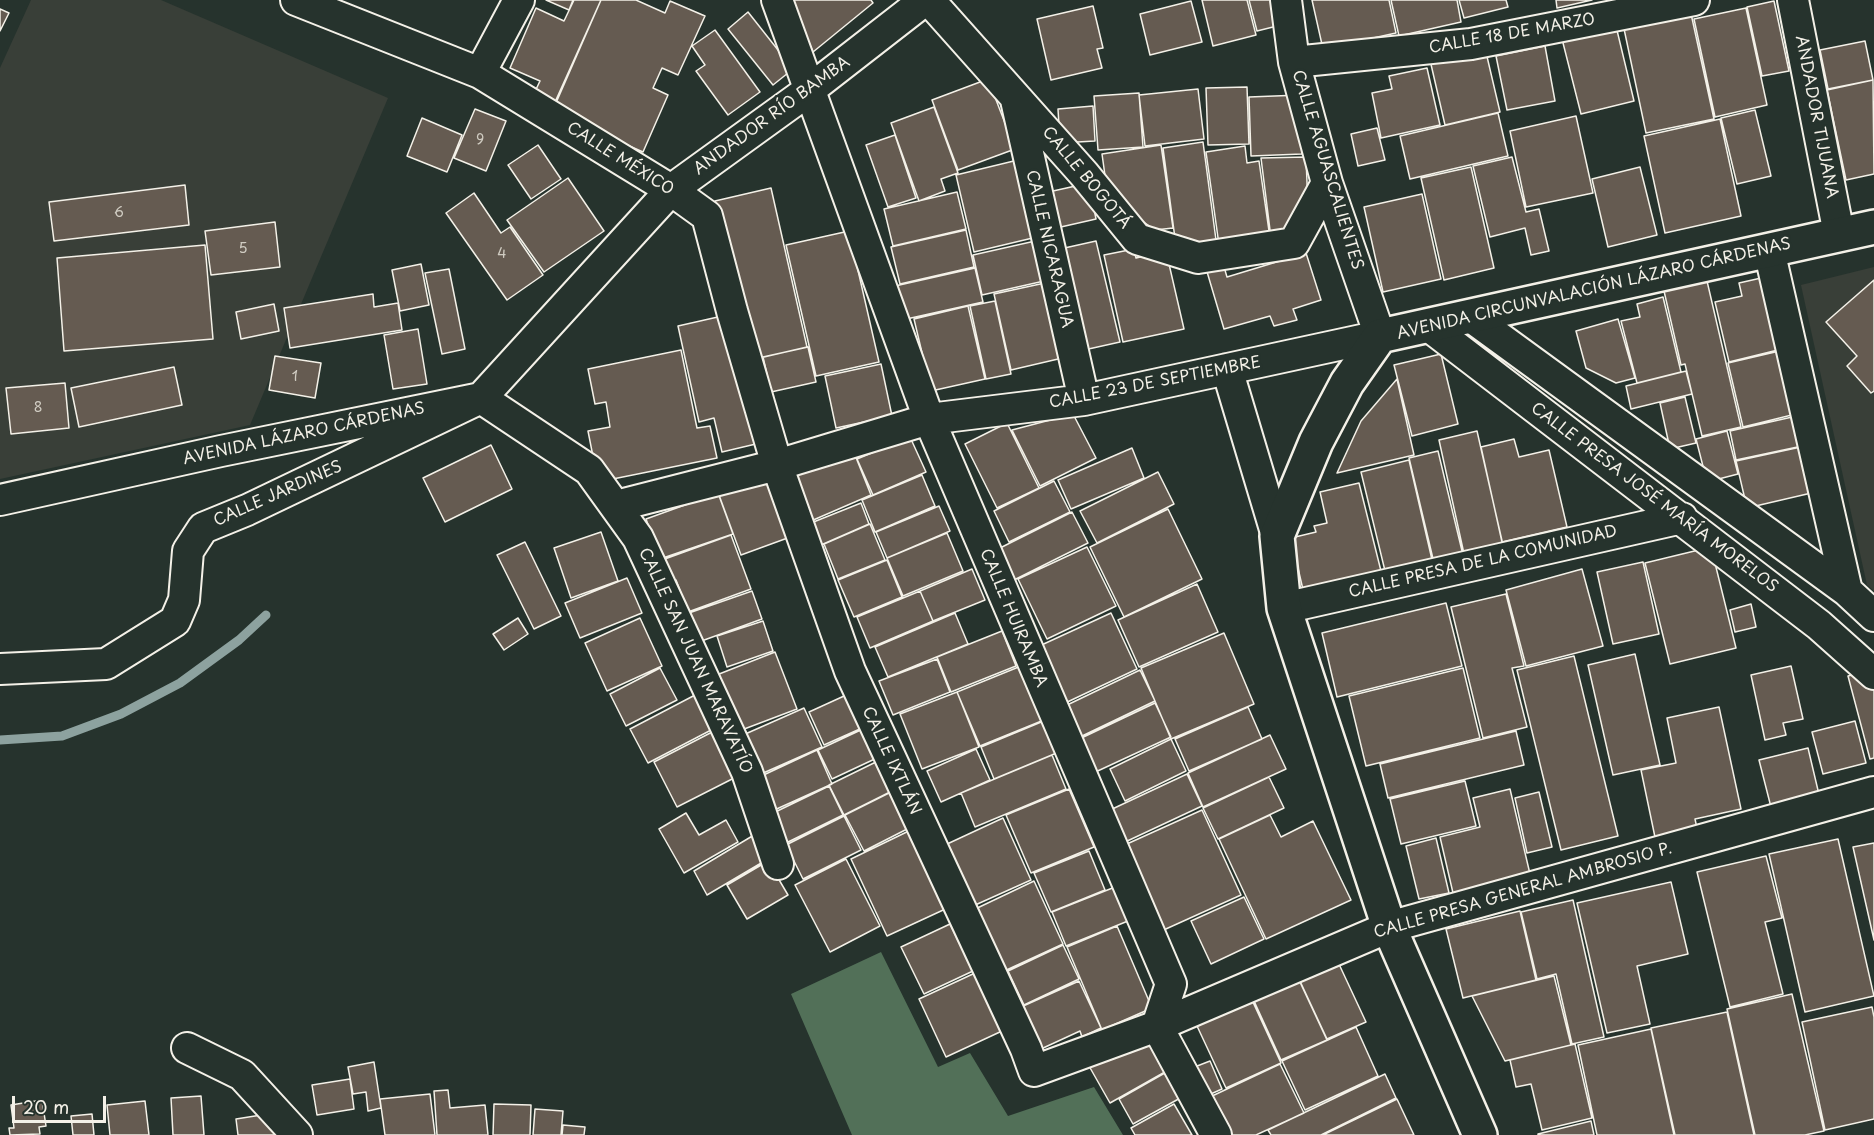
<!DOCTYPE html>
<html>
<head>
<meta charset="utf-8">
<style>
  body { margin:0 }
  #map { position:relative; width:1874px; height:1135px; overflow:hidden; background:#26332d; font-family:"Playpen Sans",sans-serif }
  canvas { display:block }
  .scale { position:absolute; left:12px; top:1096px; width:94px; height:27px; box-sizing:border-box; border:3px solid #f4f1e8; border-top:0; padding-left:8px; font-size:18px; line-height:21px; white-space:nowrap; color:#f4f1e8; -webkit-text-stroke:4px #26332d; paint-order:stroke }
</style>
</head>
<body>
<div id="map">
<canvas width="1874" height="1135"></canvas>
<div class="scale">20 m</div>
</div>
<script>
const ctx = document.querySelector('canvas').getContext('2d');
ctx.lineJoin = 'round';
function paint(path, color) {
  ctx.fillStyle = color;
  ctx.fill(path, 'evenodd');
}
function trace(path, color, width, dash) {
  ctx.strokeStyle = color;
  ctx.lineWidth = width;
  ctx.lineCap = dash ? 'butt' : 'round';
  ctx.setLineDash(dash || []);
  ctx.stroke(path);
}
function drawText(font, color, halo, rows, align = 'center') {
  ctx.font = font + ' "Playpen Sans",sans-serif';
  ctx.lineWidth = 5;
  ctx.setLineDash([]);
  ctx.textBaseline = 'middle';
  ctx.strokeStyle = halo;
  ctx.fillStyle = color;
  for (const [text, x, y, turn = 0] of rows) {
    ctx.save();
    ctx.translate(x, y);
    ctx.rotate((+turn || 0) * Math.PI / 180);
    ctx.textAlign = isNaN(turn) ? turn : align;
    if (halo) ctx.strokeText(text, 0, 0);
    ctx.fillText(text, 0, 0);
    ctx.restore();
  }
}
paint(new Path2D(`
  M31,0h130l227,98 -138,327 -250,54v-411z
  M1874,267v324l-7,-6 -66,-300z`), '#393f38');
paint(new Path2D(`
  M881,952l57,115 32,-14 38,63 86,-29 29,48h-271l-61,-141z`), '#527058');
trace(new Path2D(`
  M0,740l62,-4 59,-22 59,-31 59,-43 27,-25`), '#8da29f', 9);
const building = new Path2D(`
  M546,0h27l-4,10z
  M574,0h27l-50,111 -21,-9 10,-21 -30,-13 26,-60 28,13z
  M601,0h35l29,13 5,-12 35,15 -27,59 -16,-7 -9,20 15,7 -25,57 -91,-40z
  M791,0h80l2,3 -60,49z
  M1202,0h45l9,35 -43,11z
  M1249,0h34l6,23 -32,8z
  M1312,0h77l7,33 -73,16z
  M1391,0h66l4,22 -62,14z
  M1459,0h47l2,7 -44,11z
  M1556,0h36l-35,8z
  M1191,1l11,41 -52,13 -10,-41z
  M1774,1l15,70 -27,5 -15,-69z
  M1093,6l10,42 -6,1 5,19 -51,12 -14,-61z
  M1746,8l21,97 -52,12 -21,-98z
  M0,9l9,4 -9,18z
  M1690,9l24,110 -68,14 -23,-109z
  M748,12l45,57 -20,16 -45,-56z
  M1615,22l19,79 -53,13 -20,-79z
  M715,30l45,62 -32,23 -32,-44 9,-6 -13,-19z
  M1865,41l8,39 -45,9 -8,-39z
  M1545,46l10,55 -48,9 -11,-54z
  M1485,48l15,64 -55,13 -15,-65z
  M1427,68l13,57 -59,13 -9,-45 20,-4 -3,-13z
  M988,79l27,70 -57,21 -26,-70z
  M1873,80l1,94 -28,6 -19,-90z
  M1247,87l2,57 -41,1 -2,-57z
  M1198,89l6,50 -59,7 -6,-51z
  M1139,93l4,54 -45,3 -4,-54z
  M1300,95l2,59 -51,2 -2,-59z
  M1093,106l2,35 -35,2 -2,-34z
  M934,107l24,66 -17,6 4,12 -26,10 -28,-78z
  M475,109l31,12 -20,50 -32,-13z
  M1755,110l16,66 -34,8 -16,-66z
  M1498,113l10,43 -98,23 -10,-43z
  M1576,116l17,77 -67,14 -16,-76z
  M422,118l40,17 -15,37 -40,-16z
  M1720,119l21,97 -76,17 -21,-97z
  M1377,128l8,32 -27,6 -7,-32z
  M895,135l21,63 -28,9 -22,-62z
  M1203,142l13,98 -40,6 -13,-98z
  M538,145l23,34 -30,20 -23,-34z
  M1161,145l12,83 -18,2 -47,-33 -6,-43z
  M1245,146l2,17 12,-2 12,84 -51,7 -14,-100z
  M1306,157l2,51 -36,38 -11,-88z
  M1512,157l14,55 13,-3 10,42 -18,4 -6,-27 -35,9 -17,-71z
  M1022,159l19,77 -67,16 -18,-77z
  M1471,167l23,101 -50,12 -23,-102z
  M1640,167l17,68 -49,12 -16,-68z
  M568,178l36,53 -60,41 -37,-52z
  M1089,183l7,36 -44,10 -8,-36z
  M185,185l4,40 -135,16 -5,-39z
  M771,188l36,159 -56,13 -36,-159z
  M957,192l9,37 -73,17 -9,-37z
  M474,193l27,40 9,-6 33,48 -36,25 -61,-87z
  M1422,194l19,85 -58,13 -19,-85z
  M275,222l5,45 -69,8 -6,-44z
  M966,230l8,37 -74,17 -9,-37z
  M849,231l30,131 -63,14 -30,-131z
  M1044,239l9,40 -71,16 -9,-40z
  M1096,241l24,101 -36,8 -24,-101z
  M205,245l8,94 -149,12 -7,-93z
  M1134,249l2,9 30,-7 18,78 -61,13 -19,-87z
  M1306,253l15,47 -28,9 4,11 -23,6 -4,-10 -46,13 -19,-64 17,-5 5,17z
  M421,264l8,41 -29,6 -8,-41z
  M975,268l8,34 -81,18 -7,-34z
  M449,269l16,80 -23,5 -17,-81z
  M1770,276l16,72 -57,14 -14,-60 27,-6 -3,-13z
  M1874,280v111l-3,2 -24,-27 10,-10 -31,-34z
  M1054,281l17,75 -60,14 -17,-76z
  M1707,281l34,146 -39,9 -17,-72 -4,1 -17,-74z
  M373,294l1,13 24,-4 4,27 -112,18 -6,-40z
  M1663,297l18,75 -44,11 -16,-62 19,-4 -3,-13z
  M995,301l16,73 -25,5 -16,-73z
  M274,304l5,27 -38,8 -5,-27z
  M968,306l17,73 -54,12 -17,-72z
  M731,314l29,129 -38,9 -8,-34 -15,4 -21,-96z
  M1618,319l17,59 -19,5 -30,-15 -10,-37z
  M418,329l9,55 -34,5 -9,-54z
  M808,347l8,35 -45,10 -8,-35z
  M1788,349l16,63 -61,15 -15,-64z
  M681,350l16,78 13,-2 7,32 -119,24 -10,-51 22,-4 -4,-25 -11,2 -7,-35z
  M1441,354l17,70 -46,12 -18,-71z
  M275,356l46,7 -6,35 -46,-8z
  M881,364l11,52 -56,12 -11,-52z
  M174,367l8,38 -103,22 -8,-39z
  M1686,371l6,23 -61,15 -5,-23z
  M1397,379l17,76 -77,18 24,-52z
  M65,383l4,45 -58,6 -5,-46z
  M1685,397l11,46 -26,6 -10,-46z
  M1073,414l23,44 -56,28 -28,-56z
  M1801,415l6,30 -71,15 -6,-29z
  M1007,423l32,65 -42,20 -32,-64z
  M1477,431l28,123 -39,9 -27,-123z
  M1727,431l11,43 -31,8 -11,-43z
  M910,437l16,35 -53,23 -16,-36z
  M1514,439l5,18 30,-7 18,77 -65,15 -21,-95z
  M491,445l21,44 -67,33 -22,-44z
  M1810,445l10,46 -73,17 -11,-47z
  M1132,448l12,30 -73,31 -13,-29z
  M853,450l18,45 -60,26 -19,-45z
  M1438,451l25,104 -29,8 -25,-105z
  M1409,460l24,104 -47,11 -25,-103z
  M1158,472l16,32 -77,39 -17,-32z
  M922,475l13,31 -60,26 -13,-32z
  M771,476l22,60 -52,19 -22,-60z
  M1054,481l16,31 -61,30 -15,-31z
  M1359,483l23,92 -78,19 -13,-56 25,-6 -2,-6 13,-3 -7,-31z
  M718,493l15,41 -73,25 -14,-40z
  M861,503l8,21 -48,21 -10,-22z
  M939,506l11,25 -63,27 -11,-26z
  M1168,509l34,70 -78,38 -34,-70z
  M1072,512l16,31 -80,40 -16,-31z
  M870,524l15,36 -47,19 -14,-35z
  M601,532l17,49 -47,17 -17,-50z
  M947,533l16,38 -60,25 -16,-38z
  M731,535l20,54 -63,23 -12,-32 -7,2 -7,-22z
  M525,542l36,74 -27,13 -37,-74z
  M1087,547l29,59 -69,33 -29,-60z
  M1711,547l25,101 -66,16 -25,-101z
  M887,560l15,37 -48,20 -16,-37z
  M1643,562l16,72 -46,10 -16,-72z
  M972,569l13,31 -52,21 -13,-30z
  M1582,569l21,77 -77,20 -20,-76z
  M627,578l15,35 -62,25 -15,-35z
  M1197,584l21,48 -79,35 -21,-47z
  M752,591l10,28 -66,24 -10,-29z
  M920,591l13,30 -63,27 -13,-31z
  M1506,594l18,72 -12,2 15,59 -44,11 -32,-131z
  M1446,603l16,63 -125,31 -15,-64z
  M1751,604l5,23 -21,5 -5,-22z
  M955,613l13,31 -80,33 -13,-30z
  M1111,613l26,56 -76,36 -26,-57z
  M518,618l10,16 -24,16 -11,-16z
  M640,618l22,48 -55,25 -22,-48z
  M763,621l10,30 -46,16 -10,-31z
  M1002,631l14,35 -65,26 -14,-35z
  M1224,633l30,71 -83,35 -30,-71z
  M775,652l22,57 -66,25 -22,-56z
  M1635,654l25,111 -47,10 -25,-110z
  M1574,656l44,180 -57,14 -44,-180z
  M937,659l13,33 -57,23 -14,-34z
  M1021,666l23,54 -64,26 -23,-54z
  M1791,666l12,53 -20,4 3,12 -21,5 -14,-65z
  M660,668l17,32 -51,26 -16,-32z
  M1463,668l17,70 -114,28 -17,-70z
  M1140,670l15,31 -75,36 -15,-31z
  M1867,671l7,6v81l-4,1 -22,-83z
  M855,691l16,33 -47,21 -15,-33z
  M957,692l22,55 -57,22 -22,-55z
  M697,694l18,34 -67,35 -18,-34z
  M1155,703l16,34 -82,38 -16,-33z
  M1248,707l14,32 -73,32 -14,-32z
  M1719,707l22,102 -46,10 3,14 -42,9 -15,-72 35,-7 -9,-45z
  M804,708l18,39 -70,31 -18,-39z
  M1046,720l13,32 -65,27 -13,-32z
  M1855,721l11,42 -43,11 -11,-42z
  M865,728l14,29 -47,22 -14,-29z
  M716,730l24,45 -63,32 -23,-45z
  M1516,731l8,34 -136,33 -8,-34z
  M1270,735l16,34 -83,38 -15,-34z
  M1171,739l15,32 -61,30 -15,-32z
  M1808,748l13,55 -48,12 -14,-55z
  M976,749l14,31 -49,22 -14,-31z
  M817,750l15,34 -62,28 -15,-33z
  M1052,755l14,34 -91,38 -14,-34z
  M882,759l14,30 -52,26 -15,-30z
  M1187,774l15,32 -79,37 -15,-32z
  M1269,777l15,31 -66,31 -15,-31z
  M1465,781l11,45 -75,18 -11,-45z
  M829,786l14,29 -61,30 -15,-29z
  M897,789l18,36 -51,26 -19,-36z
  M1069,789l25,58 -63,26 -25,-58z
  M1510,789l20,85 -77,19 -13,-56 40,-10 -7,-29z
  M1539,792l13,55 -25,6 -12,-55z
  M1202,810l39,85 -84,38 -39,-85z
  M686,813l13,22 27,-15 12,22 -54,31 -25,-44z
  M1270,815l11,22 32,-16 38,79 -85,39 -47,-100z
  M844,816l17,34 -58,29 -17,-34z
  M1003,818l28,62 -58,26 -28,-61z
  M917,827l37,78 -67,31 -36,-77z
  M754,835l14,24 -61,36 -13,-24z
  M1436,838l13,55 -30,6 -13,-53z
  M1838,839l36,157 -69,16 -36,-158z
  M1874,843v97l-21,-93z
  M1089,851l16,39 -54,22 -17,-39z
  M1766,856l16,62 -17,4 18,72 -53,13 -33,-135z
  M846,859l34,67 -50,26 -35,-67z
  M768,861l20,34 -41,24 -20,-34z
  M1034,881l29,63 -63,29 -29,-62z
  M1671,882l17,72 -51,12 13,58 -43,9 -30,-130z
  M1115,887l13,34 -62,25 -14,-34z
  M1244,897l20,42 -53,25 -20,-43z
  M1573,900l31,137 -32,7 -16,-70 -19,5 -16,-67z
  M1520,911l16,69 -73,18 -17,-69z
  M950,924l23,47 -49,23 -23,-47z
  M1117,926l35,82 -50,22 -35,-83z
  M1063,945l16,34 -55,26 -16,-34z
  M1338,962l28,60 -39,17 -28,-60z
  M975,973l27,58 -56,26 -27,-58z
  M1554,976l17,69 -66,16 -33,-65z
  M1299,980l28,60 -46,20 -27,-59z
  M1079,981l22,47 -19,9 -2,-6 -39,18 -20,-42z
  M1792,994l32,137 -19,4h-50l-28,-126z
  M1252,1000l29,63 -55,25 -29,-62z
  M1872,1007l2,10v102l-49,11 -23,-108z
  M1727,1012l27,123h-79l-24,-107z
  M1356,1027l22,49 -73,34 -23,-49z
  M1651,1029l23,106h-77l-19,-90z
  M1151,1031l21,37 -62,35 -21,-37z
  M1575,1044l17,74 -50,12 -11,-46 -15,3 -6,-27z
  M1210,1061l12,28 -18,8 -12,-29z
  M374,1062l7,46 -13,3 -2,-19 -13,2 -5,-27z
  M1280,1064l24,49 -48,22h-28l-18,-38z
  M1170,1070l14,26 -51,28 -14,-25z
  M1385,1074l11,24 -75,37h-50l-3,-5z
  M350,1079l4,30 -37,6 -5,-30z
  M448,1090l2,18 35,-3 3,30h-51l-3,-44z
  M430,1094l5,41h-50l-5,-36z
  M201,1096l3,39h-31l-2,-37z
  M1397,1099l17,36h-91z
  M42,1100l4,26 -7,1 1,7 -30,1 -1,-7h5l-3,-23z
  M145,1101l4,34h-39l-3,-30z
  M494,1104l37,1 -1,30h-37z
  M1174,1104l18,31h-57l-4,-7z
  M535,1109l28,2 -2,24h-28z
  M274,1113l3,22h-39l-2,-16z
  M92,1114l2,21h-21l-2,-19z
  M1591,1121l3,14h-56v-1z
  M563,1125l22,2 -1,8h-22z`);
paint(building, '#655b51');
trace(building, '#f4f1e8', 1.5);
const minor = new Path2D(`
  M296,0l184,73 191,117 36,26 25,95 45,154 73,206 176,378 8,22 123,-45 232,-99 485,-135
  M777,0l152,419 242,565 -14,42 59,109
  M929,0l155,174 53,65 61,19 96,-15 33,-60
  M1793,0l46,234
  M1294,62l177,-18 223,-44
  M480,73l39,-73
  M1016,100l68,300
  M1769,250l78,341
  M1471,317l376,274 27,25
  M1430,327l389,298 55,49
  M1227,369l50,167
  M0,500l221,-49 260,-53 108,72 49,68 109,234 31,92
  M616,506l161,-41 152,-46 155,-19 296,-64 -53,-153 -33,-121 -8,-62
  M1284,608l398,-90
  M0,669l106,-5 69,-43 9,-21 4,-49 15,-23 44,-18 234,-112 190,-208 137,-99 117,-91
  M187,1048l55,27 55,60`);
const tertiary = new Path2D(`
  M1480,1135l-91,-208 -105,-319 -7,-72 39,-94 31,-59 33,-47 494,-109`);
trace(minor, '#f4f1e8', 34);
trace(tertiary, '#f4f1e8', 38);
trace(minor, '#26332d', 30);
trace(tertiary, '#26332d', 33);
drawText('14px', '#d0ccc2', null, [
  ["9",480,140],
  ["6",119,213],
  ["5",243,249],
  ["4",502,254],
  ["1",295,377],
  ["8",38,408]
]);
drawText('16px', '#f4f1e8', '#26332d', [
  ["CALLE 18 DE MARZO",1512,34,-10],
  ["ANDADOR RÍO BAMBA",772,116,-36],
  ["ANDADOR TIJUANA",1816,117,79],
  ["CALLE MÉXICO",620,159,32],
  ["CALLE AGUASCALIENTES",1327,170,73],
  ["CALLE BOGOTÁ",1086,178,50],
  ["CALLE NICARAGUA",1049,249,77],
  ["AVENIDA CIRCUNVALACIÓN LÁZARO CÁRDENAS",1594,289,-13],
  ["CALLE 23 DE SEPTIEMBRE",1155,383,-11],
  ["AVENIDA LÁZARO CÁRDENAS",304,434,-12],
  ["CALLE JARDINES",278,494,-24],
  ["CALLE PRESA JOSÉ MARÍA MORELOS",1654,498,37],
  ["CALLE PRESA DE LA COMUNIDAD",1483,562,-13],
  ["CALLE HUIRAMBA",1013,618,67],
  ["CALLE SAN JUAN MARAVATÍO",695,661,65],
  ["CALLE IXTLÁN",891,761,65],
  ["CALLE PRESA GENERAL AMBROSIO P.",1523,891,-16]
]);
</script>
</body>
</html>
